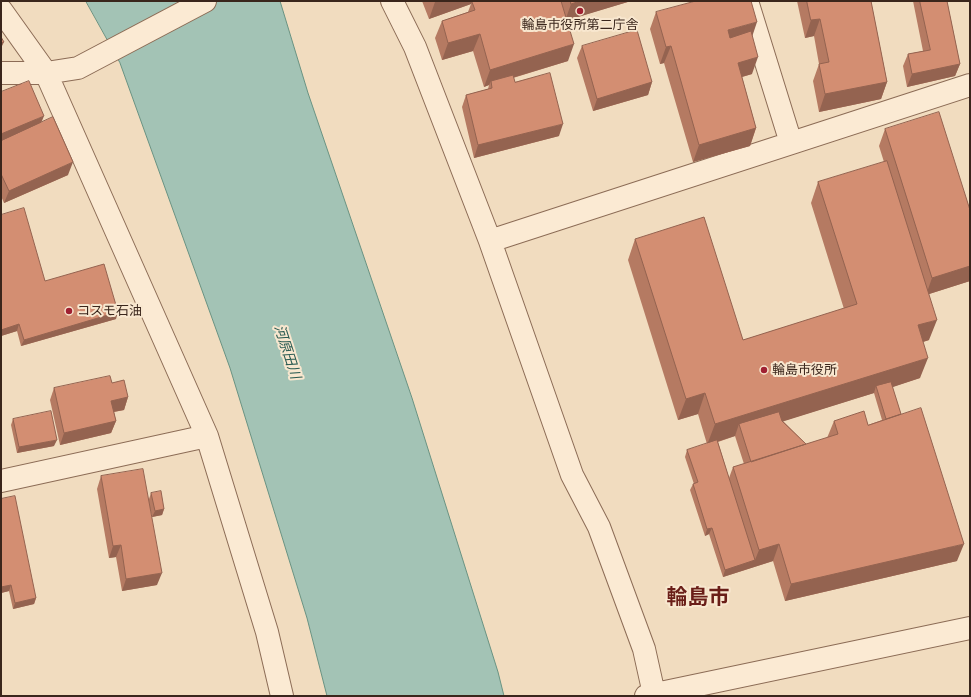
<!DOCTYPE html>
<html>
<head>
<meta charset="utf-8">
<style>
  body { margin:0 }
  #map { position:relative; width:971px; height:697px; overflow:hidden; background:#f1dcbf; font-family:Literata,serif }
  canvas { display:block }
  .frame { position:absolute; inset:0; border:2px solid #3a261c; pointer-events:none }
</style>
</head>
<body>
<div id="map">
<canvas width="971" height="697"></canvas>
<div class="frame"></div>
</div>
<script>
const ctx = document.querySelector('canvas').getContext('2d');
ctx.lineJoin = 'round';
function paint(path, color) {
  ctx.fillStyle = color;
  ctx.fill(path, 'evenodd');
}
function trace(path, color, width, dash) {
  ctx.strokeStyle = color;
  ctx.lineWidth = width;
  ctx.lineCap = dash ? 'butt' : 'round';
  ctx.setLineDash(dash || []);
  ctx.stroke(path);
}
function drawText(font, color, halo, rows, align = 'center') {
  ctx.font = font + ' Literata,"Noto Sans JP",serif';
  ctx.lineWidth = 4;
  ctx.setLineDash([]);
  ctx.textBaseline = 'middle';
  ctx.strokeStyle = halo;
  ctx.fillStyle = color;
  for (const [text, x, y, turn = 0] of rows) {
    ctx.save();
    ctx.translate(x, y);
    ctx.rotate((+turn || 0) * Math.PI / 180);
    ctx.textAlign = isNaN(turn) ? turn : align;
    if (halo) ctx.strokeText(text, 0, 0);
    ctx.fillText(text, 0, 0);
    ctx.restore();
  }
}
const water = new Path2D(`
  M86,1h194l28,92 104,305 86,274 6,24h-177l-20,-78 -77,-250 -110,-305z`);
paint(water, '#a3c3b5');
trace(water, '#699282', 1);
const minor = new Path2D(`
  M392,1l23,46 75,194 82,234 27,52 45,122 10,45
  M747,1l44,142
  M1,10l45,63 161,363 60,196 15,64
  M1,73h45l32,-5 127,-67
  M490,241l480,-156
  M1,481l206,-45
  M646,696l324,-68`);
trace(minor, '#8c6c56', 24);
trace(minor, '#fbead3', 22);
paint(new Path2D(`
  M422,1h209l-64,19 1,41 -55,17 2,4 44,54 -85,22 -12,-51 4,-12 22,-6 1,-4 -5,2 -11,-36 -31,9 -7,-22 7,-17 26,-9 3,-8 -42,15z
  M797,1h74l16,81 -6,17 -62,13 -6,-31 6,-17 -5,-28 -9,2z
  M913,1h34l13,63 -5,12 -48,11 -4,-21 5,-12 15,-3z
  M656,12l96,23v39l-10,3 14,51 -6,18 -57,16 -29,-99 -4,1 -10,-35z
  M582,46l70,36 -4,13 -55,16 -16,-53z
  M1,92l40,31 27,52 -64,28 -3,-7z
  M885,129l85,81v71l-41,13v46l-6,2 -3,36 -28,9 9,27 56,147 -172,40 -12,-40 -50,16 -14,-43 -4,2 -15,-46 3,-6h1l-9,-27 2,-7 20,-6 -9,-30 -20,6 -50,-160 7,-21 108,101 101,-31 -33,-106 7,-21 66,-20 -5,-16zM874,393l8,27 -14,5 -34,-4 -7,17 -21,6 -23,-23zM735,436l9,28 -11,3 -4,11 -11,-36z
  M1,215l44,66 71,38 -95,27 -4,-15 -16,5z
  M112,383l16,14 -4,13 -10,2 2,9 -5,12 -51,12 -10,-45 4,-12z
  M13,419l41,27 -37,7 -6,-28z
  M101,476l48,23 2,-6 13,16 -2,6 -10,2 -3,-13 8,81 -35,6 -6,-34 -7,1 -12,-69z
  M1,499l35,99 -2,6 -21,5 -4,-18 -8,2z`), '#b57a62');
paint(new Path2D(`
  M438,1h41l-7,1 -1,2 -42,15 6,-17z
  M580,1h51l-66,20 6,-17z
  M820,19l-6,17 -9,2 6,-18z
  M757,22l-6,18 -29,7 6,-17z
  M480,34l-7,17 -31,9 6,-17z
  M4,42l-3,6v-5z
  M574,44l-6,17 -76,23 -1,-3 -2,4 -5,2 6,-17z
  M671,46l-7,17 -4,1 6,-17z
  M758,57l-6,17 -21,6 7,-17z
  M960,64l-5,12 -48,11 5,-13z
  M652,82l-4,13 -55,16 4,-12z
  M887,82l-6,17 -62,13 6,-18z
  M44,116l-5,12 -38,16v-10z
  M563,124l-4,12 -85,22 4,-13z
  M756,128l-6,18 -57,16 6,-17z
  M73,162l-5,13 -64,28 5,-12z
  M970,266v15l-44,14 6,-17z
  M118,312l-2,7 -95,27 3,-6z
  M937,320l-8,20 -19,6 8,-21z
  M19,324l-2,7 -16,5v-6z
  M928,358l-8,20 -42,14 -2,-6 -2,7 -131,41 -4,-10 -4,12 -28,9 8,-21z
  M705,393l-7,21 -20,6 8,-21z
  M128,397l-4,13 -17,3 4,-12z
  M116,421l-5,12 -51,12 4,-12z
  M57,440l-3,6 -37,7 2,-6z
  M164,509l-2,6 -10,2 3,-6z
  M712,528l-3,6 -4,2 2,-7z
  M779,544l-6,17 -50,16 2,-7 30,-10 4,-10z
  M964,544l-7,17 -172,40 6,-17z
  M121,545l-5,12 -7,1 4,-12z
  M162,573l-5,12 -35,6 4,-12z
  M11,585l-2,6 -8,2v-6z
  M36,598l-2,6 -21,5 2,-6z`), '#946350');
const building = new Path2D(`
  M476,1h85l13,43 -84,26 -10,-36 -32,9 -6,-22 33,-11 -3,-8z
  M571,1h9l-9,3z
  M696,1h55l6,21 -29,8 2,8 21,-7 7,26 -20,6 18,65 -57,17 -28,-99 -5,1 -10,-35z
  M807,1h64l16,81 -62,12 -6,-30 10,-2 -9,-43 -9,1z
  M920,1h27l13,63 -48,10 -4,-20 22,-4z
  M637,30l15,52 -55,17 -15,-53z
  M1,37l3,5 -3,1z
  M550,73l13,51 -85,21 -12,-50 26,-7 -1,-7 22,-6 2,7z
  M29,81l15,35 -43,18v-42z
  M939,112l31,98v56l-38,12 -47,-149z
  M53,117l20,45 -64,29 -8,-17v-33z
  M887,161l50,159 -19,5 10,33 -213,66 -10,-31 -19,6 -51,-160 69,-22 39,123 114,-36 -39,-122z
  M24,208l21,73 59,-17 14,48 -94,28 -5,-16 -18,6v-115z
  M110,376l2,7 12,-3 4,17 -17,4 5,20 -52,12 -10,-45z
  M891,382l10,32 -15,5 -10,-33z
  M921,408l43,136 -173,40 -12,-40 -20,6 -26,-83 105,-33 -4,-13 30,-10 4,14z
  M51,411l6,29 -38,7 -6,-28z
  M779,412l3,9 24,23 -55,18 -12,-38z
  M717,440l38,120 -30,10 -13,-42 -5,1 -14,-45 5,-2 -11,-32z
  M143,469l19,104 -36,6 -5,-34 -8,1 -12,-70z
  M161,491l3,18 -9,2 -4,-18z
  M15,496l21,102 -21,5 -4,-18 -10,2v-88z`);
paint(building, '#d38e72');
trace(building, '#946350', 1);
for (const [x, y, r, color] of [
  [580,11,4,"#a02132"],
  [69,311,4,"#a02132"],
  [764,370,4,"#a02132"]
]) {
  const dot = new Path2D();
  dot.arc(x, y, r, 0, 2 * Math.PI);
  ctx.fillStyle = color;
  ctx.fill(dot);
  trace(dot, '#f8e7cf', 1.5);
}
drawText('13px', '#3a261c', '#f8e7cf', [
  ["輪島市役所第二庁舎",580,25,"center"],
  ["コスモ石油",77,311],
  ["輪島市役所",772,370]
], 'left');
drawText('italic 14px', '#2a5b52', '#f8e7cf', [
  ["河原田川",287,352,72]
]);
drawText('bold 21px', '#6a1e18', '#f8e7cf', [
  ["輪島市",698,598]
]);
</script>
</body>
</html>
